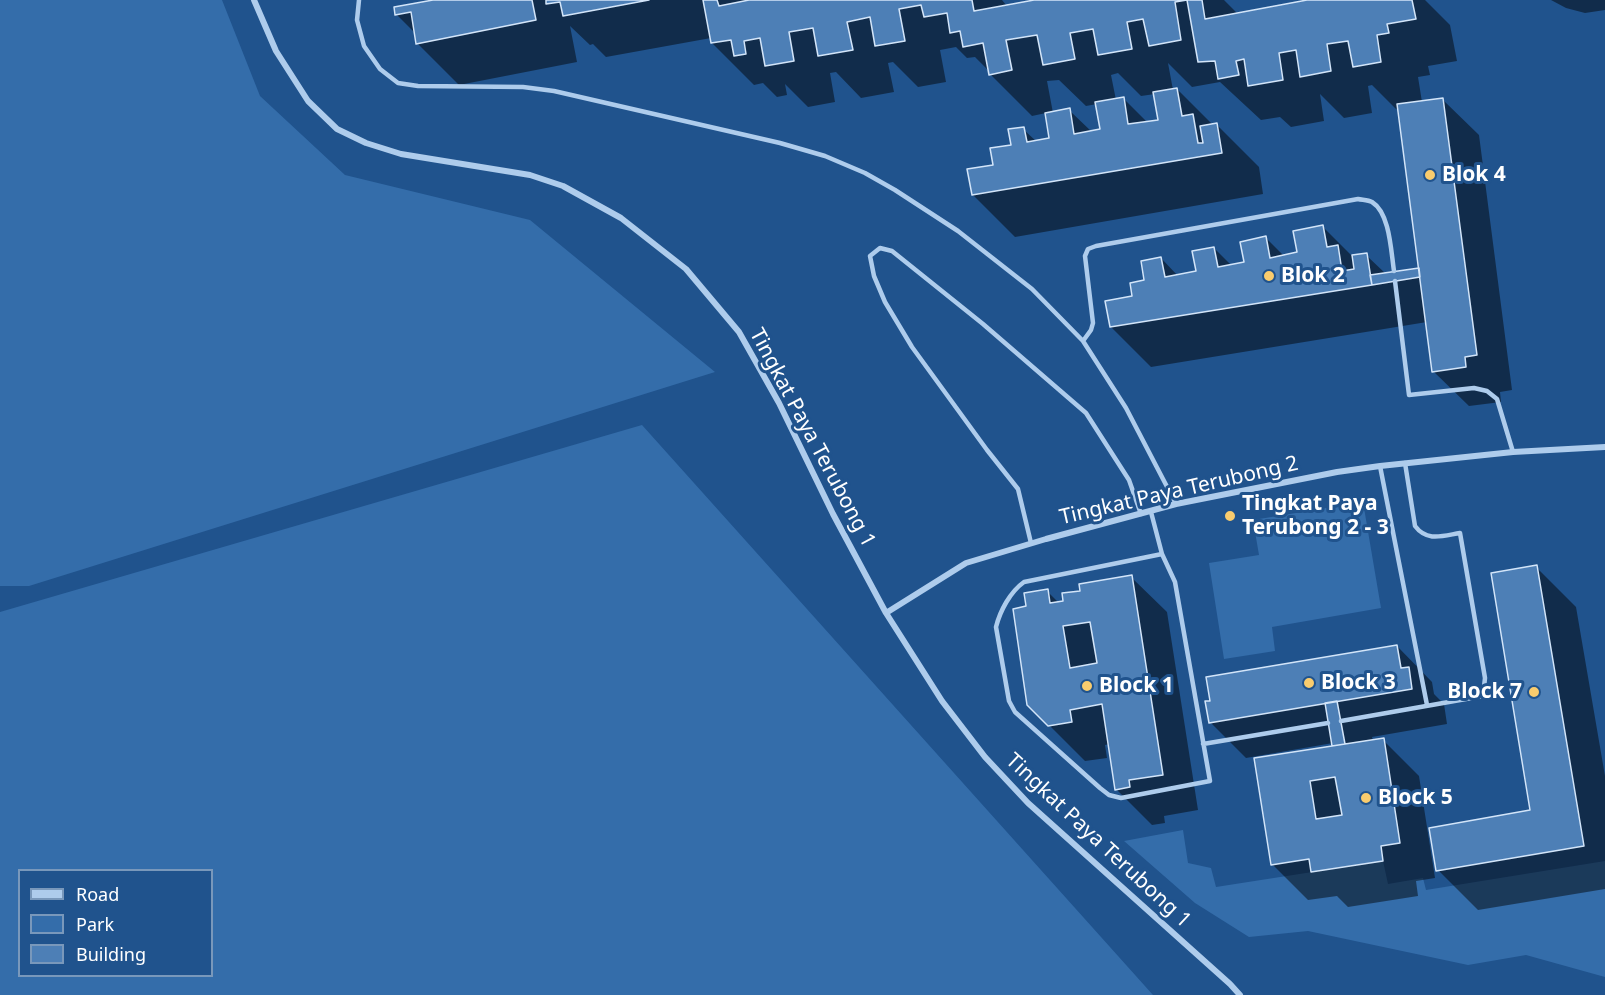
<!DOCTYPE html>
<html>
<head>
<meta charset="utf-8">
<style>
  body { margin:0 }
  #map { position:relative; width:1605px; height:995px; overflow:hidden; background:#20538d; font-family:"Noto Sans",sans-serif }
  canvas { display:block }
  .legend { position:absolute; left:18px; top:869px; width:195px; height:108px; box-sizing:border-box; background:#20538d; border:2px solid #7998bb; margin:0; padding:8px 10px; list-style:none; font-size:18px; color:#fff }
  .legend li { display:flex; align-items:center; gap:12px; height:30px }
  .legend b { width:30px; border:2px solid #7998bb }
</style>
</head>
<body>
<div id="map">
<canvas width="1605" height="995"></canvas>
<ul class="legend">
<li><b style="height:8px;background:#aeccec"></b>Road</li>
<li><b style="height:16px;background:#346daa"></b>Park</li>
<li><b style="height:16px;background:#4d7fb6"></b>Building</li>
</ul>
</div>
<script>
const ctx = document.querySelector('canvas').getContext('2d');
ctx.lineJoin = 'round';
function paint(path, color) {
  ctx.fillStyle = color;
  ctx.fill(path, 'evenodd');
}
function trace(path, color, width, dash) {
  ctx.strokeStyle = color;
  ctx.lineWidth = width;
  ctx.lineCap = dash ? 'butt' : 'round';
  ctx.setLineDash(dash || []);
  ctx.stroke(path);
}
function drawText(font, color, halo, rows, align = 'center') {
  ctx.font = font + ' "Noto Sans",sans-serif';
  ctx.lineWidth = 6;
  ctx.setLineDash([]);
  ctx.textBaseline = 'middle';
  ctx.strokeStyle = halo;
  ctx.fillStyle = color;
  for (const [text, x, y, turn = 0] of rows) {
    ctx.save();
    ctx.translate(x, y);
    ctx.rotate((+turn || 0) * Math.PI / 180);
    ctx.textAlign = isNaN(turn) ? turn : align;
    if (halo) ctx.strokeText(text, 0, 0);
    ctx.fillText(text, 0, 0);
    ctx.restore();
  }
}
paint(new Path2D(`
  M0,0h222l38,96 85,79 185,45 185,152 -686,214h-29z
  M642,425l511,570h-1153v-383zM20,870h192v106h-192z
  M1363,502l18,106 -109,19 3,24 -51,8 -15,-96 50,-8 -6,-35z
  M1183,830l5,33 23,5 5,19 167,-26 5,23 35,-6 3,12 179,-29v116l-79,-22 -58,10 -160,-34 -59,6 -54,-34 -71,-62z`), '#346daa');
paint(new Path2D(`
  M442,0h560l5,6 36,-6h181l14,14 78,-14h109l25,25 7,36 -29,5 2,9 -12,2 4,25 21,-2 36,35 33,255 -12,2 1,10 -32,4 -36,-35 -6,-49 -276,45 -40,-40 35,-45 15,-24 17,18 20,-4 16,-24 18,18 13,-2 21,-26 18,18 15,-2 24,-27 30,30 13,-2 20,19 34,-5 -21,-161 -3,1 -24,-24 -4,1 4,27 -28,5 -24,-24 4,27 -33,6 -11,-10 -19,3 -41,-38 -28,5 -24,-24 5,27 4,-1 36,36h4l42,42 4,27 -248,43 -42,-42 22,-29 18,-20 10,-17 14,13 14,-3 -5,-26 -14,3 -42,-42 -1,-3 -14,-14 -8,1 -11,-11 -16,3 6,32 -28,5 -25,-25 -5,1 6,29 -33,6 -25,-26 -6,1 5,29 -27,5 -23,-23 2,11 -10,2 -14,-14 -9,2 -42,-42 -1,-5 -105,19 -13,-13 -3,1 -20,-19 7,36 -118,23 -42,-42 -1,-9 -20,-20zM1118,73l23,23 14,-2 4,27 -11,2 -24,-24 -8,1 -5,-25zM1059,80l27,26 11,-2 5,27 -10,1 -23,-22 -16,3 -6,-32z
  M1551,0h54v10l-20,3 -19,-5z
  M1536,567l40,40 29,169v113l-127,21 -40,-40 94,-58z
  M1131,577l36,35 31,198 -34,6 1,7 -13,2 -36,-36 -6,-45 -5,1 2,13 -22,3 -56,-56 -1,-97 19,-17 12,12 22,-11z
  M1397,646l35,36 2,12 10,10 3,20 -75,13 1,4 10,-1 36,36 16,102 -19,3 2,15 -70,11 -11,-11 -29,4 -36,-36 -16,-105 78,-11 -1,-5 -87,15 -36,-36z`), '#0007');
const building = new Path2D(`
  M433,0h99l4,20 -120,24 -5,-32 -16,3 -1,-8z
  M546,0h103l-86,16 -3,-14 -14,2z
  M703,0h14l2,6 30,-6h223l2,11 60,-11h153l-12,2 6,38 -32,6 -6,-27 -16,3 5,27 -34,6 -5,-26 -23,4 5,26 -32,6 -6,-30 -31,5 6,30 -23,5 -6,-32 -20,4 -3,-16 -10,2 -3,-20 -23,4 -3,-12 -22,4 6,32 -30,5 -5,-29 -23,5 6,28 -35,6 -5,-28 -24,4 5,29 -29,5 -5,-28 -16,3 2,13 -12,2 -3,-16 -20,3z
  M1187,0h15l3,19 102,-19h105l4,19 -29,5 2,9 -12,2 4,27 -28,5 -5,-26 -21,3 4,27 -31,6 -4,-27 -17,3 4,27 -35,6 -4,-27 -8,2 3,14 -21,4 -3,-18 -17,1z
  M1177,88l5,28 11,-2 5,29h5l-3,-17 17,-3 5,30 -250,42 -5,-26 26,-4 -3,-17 21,-3 -3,-16 16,-2 3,15 22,-4 -4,-25 25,-5 4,26 26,-5 -5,-27 29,-5 4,27 30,-4 -5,-28z
  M1443,98l34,257 -12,2 1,10 -34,5 -35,-268z
  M1323,225l4,22 11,-2 4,26 12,-2 -2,-14 15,-2 5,32 -262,42 -5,-26 27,-5 -2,-13 14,-3 -3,-19 20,-4 4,20 31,-6 -4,-20 22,-4 4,20 26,-5 -4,-20 26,-6 4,22 27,-6 -4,-21z
  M1419,268l1,9 -48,8 -2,-10z
  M1537,565l47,281 -148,25 -7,-43 101,-18 -39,-237z
  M1132,575l31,200 -34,5 1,7 -15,3 -13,-86 -32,6 2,12 -24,4 -21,-21 -14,-96 13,-3 -2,-13 24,-4 2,14 13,-2 -1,-8 18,-2 -1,-7zM1090,622l7,41 -27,5 -7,-42z
  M1397,645l4,23 8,-1 3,22 -203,34 -4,-22h5l-4,-24z
  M1337,701l8,43 -13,2 -7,-43z
  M1384,738l16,105 -19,3 2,15 -72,11 -2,-13 -38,6 -17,-107zM1335,777l7,38 -26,4 -6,-38z`);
paint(building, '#4d7fb6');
trace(building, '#d3e5f9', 1.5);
trace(new Path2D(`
  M359,0l-2,20 7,26 16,23 18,14 20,3 105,1 31,4 226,52 45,13 40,17 30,17 63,41 74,58 51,52 43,67 50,96
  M1395,281l14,114 65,-7 13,3 10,8 16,53
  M1083,341l8,-11 2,-7 -8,-67 3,-7 8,-3 262,-47c4,1 10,1 14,3 18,11 19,50 22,69
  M1380,466l47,239
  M1151,512l11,42 13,28 35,199 -89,17 -12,-3 -9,-7 -85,-76 -6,-11 -13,-74c4,-16 14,-35 28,-45l138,-28
  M1031,543l-13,-54 -31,-39 -75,-103 -27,-45 -11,-26 -4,-20 10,-8 12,3 91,73 103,89 43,67 12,34
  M1341,721l142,-25 2,-18 -25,-145c-18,3 -33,9 -45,-7l-10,-63
  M1203,744l125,-21`), '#aeccec', 4.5);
trace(new Path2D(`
  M254,0l22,51 32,50 29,28 29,14 35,11 129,21 33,11 58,32 65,51 53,63 40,71 54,111 53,99 56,88 43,56 43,46 202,181 10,11
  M886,613l80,-50 80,-24 130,-35 161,-32 43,-6 133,-14 92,-5`), '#aeccec', 6);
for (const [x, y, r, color] of [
  [1430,175,6,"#f9cc6e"],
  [1269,276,6,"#f9cc6e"],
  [1230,516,6,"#f9cc6e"],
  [1309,683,6,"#f9cc6e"],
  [1087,686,6,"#f9cc6e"],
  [1534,692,6,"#f9cc6e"],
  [1366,798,6,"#f9cc6e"]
]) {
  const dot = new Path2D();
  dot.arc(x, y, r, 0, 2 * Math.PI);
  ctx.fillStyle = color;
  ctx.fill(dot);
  trace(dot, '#20538d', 2);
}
drawText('bold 21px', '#fff', '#20538d', [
  ["Blok 4",1442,175],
  ["Blok 2",1281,276],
  ["Tingkat Paya",1242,504],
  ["Terubong 2 - 3",1242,528],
  ["Block 3",1321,683],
  ["Block 1",1099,686],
  ["Block 7",1522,692,"right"],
  ["Block 5",1378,798]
], 'left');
drawText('21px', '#fff', '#20538d', [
  ["Tingkat Paya Terubong 1",812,438,62],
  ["Tingkat Paya Terubong 2",1179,491,-13],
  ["Tingkat Paya Terubong 1",1098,841,43]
]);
</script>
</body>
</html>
